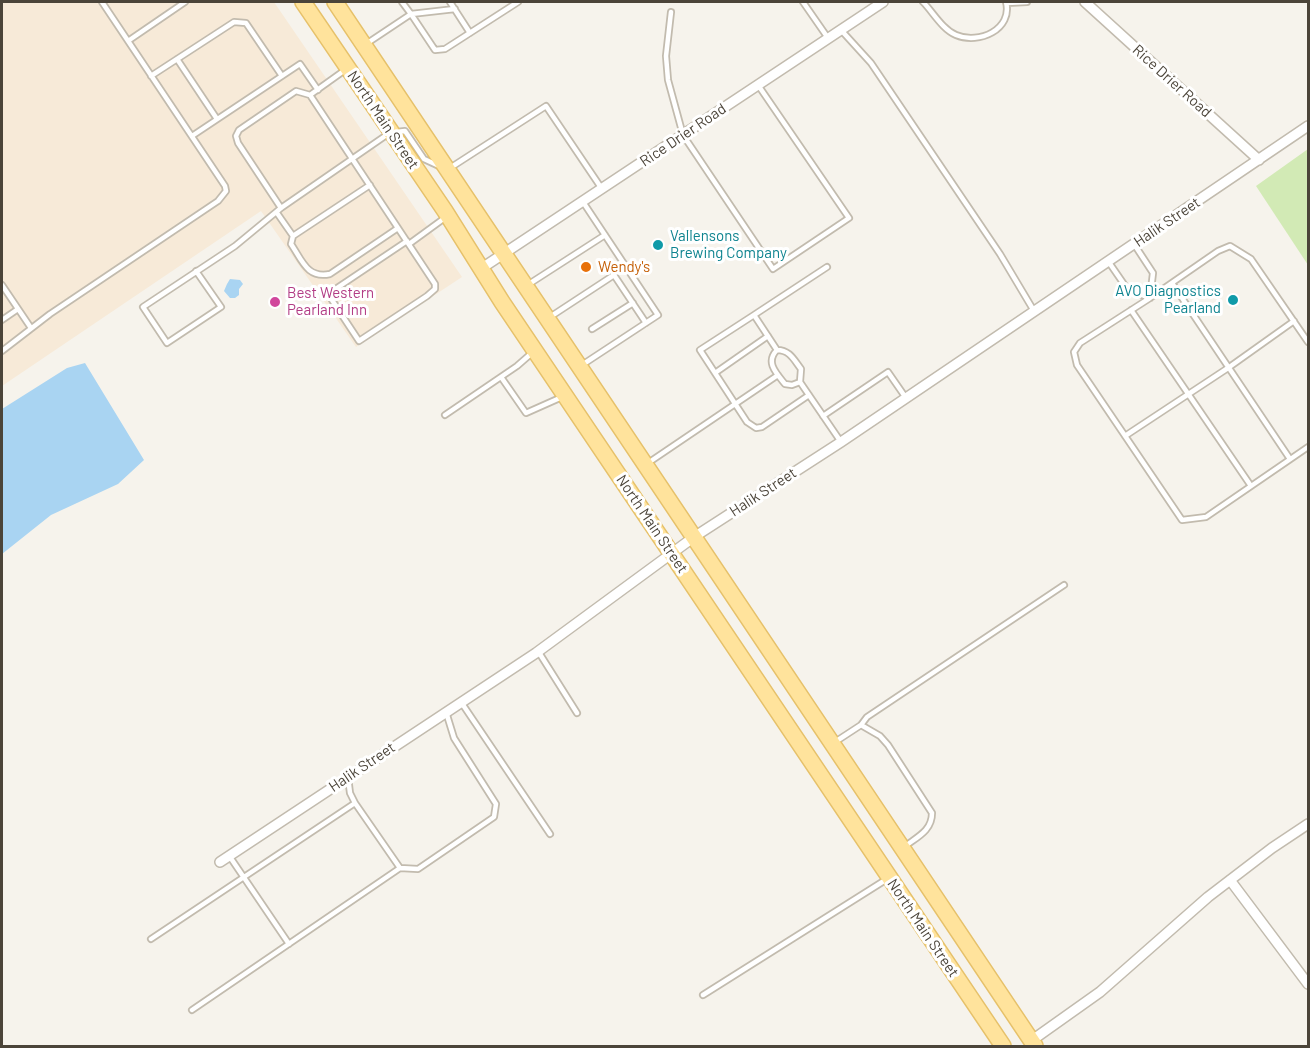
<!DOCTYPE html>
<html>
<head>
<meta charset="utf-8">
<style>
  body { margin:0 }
  #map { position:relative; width:1310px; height:1048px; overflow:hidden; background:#f6f3ec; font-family:Barlow,sans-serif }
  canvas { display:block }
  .frame { position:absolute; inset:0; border:3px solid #4b4439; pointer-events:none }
</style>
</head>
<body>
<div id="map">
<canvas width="1310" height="1048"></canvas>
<div class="frame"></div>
</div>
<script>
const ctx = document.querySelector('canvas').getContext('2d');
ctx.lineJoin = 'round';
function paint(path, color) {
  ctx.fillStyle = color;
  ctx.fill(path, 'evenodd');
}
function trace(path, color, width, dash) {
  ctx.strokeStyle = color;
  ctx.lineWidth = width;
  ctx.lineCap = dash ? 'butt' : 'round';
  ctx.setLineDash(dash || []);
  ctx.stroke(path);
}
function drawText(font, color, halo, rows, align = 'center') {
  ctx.font = font + ' Barlow,sans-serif';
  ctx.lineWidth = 6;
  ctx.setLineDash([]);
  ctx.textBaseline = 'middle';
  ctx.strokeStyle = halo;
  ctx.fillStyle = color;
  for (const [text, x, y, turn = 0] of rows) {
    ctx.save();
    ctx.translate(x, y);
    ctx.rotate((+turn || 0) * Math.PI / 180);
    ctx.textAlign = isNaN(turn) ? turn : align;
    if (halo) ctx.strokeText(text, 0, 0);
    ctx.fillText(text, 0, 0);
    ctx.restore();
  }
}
paint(new Path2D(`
  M2,2h272l188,275 -106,70 -95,-136 -259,175z`), '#f7ead8');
paint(new Path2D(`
  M1308,149v116l-52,-79z`), '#d2eab5');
paint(new Path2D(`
  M230,279l10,1 3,4 -4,5v6l-4,3h-5l-6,-7 3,-7z
  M85,363l59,97 -26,24 -67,31 -49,39v-145l65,-41z`), '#a9d4f2');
const service = new Path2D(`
  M402,2l9,12 44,-5
  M450,2l20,31
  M803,2l25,36
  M923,2c10,10 19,27 33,33 23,10 57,-6 50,-33
  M1007,3l20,-1
  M671,12l-5,44 2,24 15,55 90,134 76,-51 -91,-133
  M841,30l30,33 129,191 34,57
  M128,41l57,-39
  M366,44l45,-30 24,36 10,-1 73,-47
  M177,59l40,60
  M345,70l-35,25 125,189v5l-8,7 -68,45 -31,-47 79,-53
  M151,76l83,-54 12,1 36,53
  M396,132l9,-1 19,28 13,6
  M192,136l108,-72 18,26
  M450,168l96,-62 56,83
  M370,185l-77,51 -2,8c11,16 16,35 39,30l68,-46
  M281,208l-43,-65 -2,-7 3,-6 57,-39 14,4
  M277,213l16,23
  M409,244l37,-27
  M1134,244l19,29 -3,25
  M1108,261l20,29 22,8
  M196,271l25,36 -54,36 -24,-36 92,-61 46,-38 107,-74
  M1172,283l118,176
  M529,284l76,-49
  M2,285l29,43
  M1131,310l120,176
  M550,317l64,-42 32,48
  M2,320l16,-11
  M592,329l41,-26
  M768,336l-53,37 32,49 9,6 6,-1 47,-32
  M1308,342l-57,-83 -21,-13 -12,5 -68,47 -70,45 -6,9 3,13 105,155 24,-3 102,-70
  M777,350l-23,-35 73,-48
  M2,351l48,-37 168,-113 8,-10 -1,-5 -123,-184
  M582,365l76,-50 -75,-113
  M715,373l-15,-23 54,-35
  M501,377l25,36 36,-16
  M800,382l-8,3 -7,-1c-9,-11 -20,-22 -8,-34 13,0 17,10 24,19l-1,13 41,60
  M445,415l72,-49 16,-14
  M823,416l65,-44 18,26
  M1125,436l103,-68 66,-47
  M648,463l130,-88
  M538,651l39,62
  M461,702l89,132
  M861,725l19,11 8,9 44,68c0,18 -15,24 -28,34
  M835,742l26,-17 6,-8 197,-132
  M348,777l2,16 5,10
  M230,857l59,87
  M400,868l18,1 76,-52 2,-13 -42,-66 -8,-26
  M151,939l204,-136 45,65 -208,142
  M703,995l184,-116`);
const minor = new Path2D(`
  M1085,2l174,158
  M482,268l401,-266
  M220,862l316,-209 158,-116 147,-95 467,-316
  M1230,880l78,104
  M1031,1041l69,-49 108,-95 64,-49 36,-24`);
const primary = new Path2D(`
  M303,2l142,209 57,91 501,744
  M335,2l700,1044`);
trace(service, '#c2bbae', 8);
trace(minor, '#c2bbae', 12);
trace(primary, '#e6c16a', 18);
trace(service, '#fff', 4.5);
trace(minor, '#fff', 9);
trace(primary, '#ffe39c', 15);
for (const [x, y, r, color] of [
  [658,245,6,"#0f9aa8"],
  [586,267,6,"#e8710a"],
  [1233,300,6,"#0f9aa8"],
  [275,302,6,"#d1479c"]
]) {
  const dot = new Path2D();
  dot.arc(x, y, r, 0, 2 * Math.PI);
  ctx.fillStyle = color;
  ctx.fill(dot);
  trace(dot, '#fff', 2);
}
drawText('15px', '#4b4439', '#fff', [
  ["Rice Drier Road",1172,81,42],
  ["North Main Street",383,120,56],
  ["Rice Drier Road",683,135,-34],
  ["Halik Street",1167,222,-34],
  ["Halik Street",763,492,-33],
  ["North Main Street",652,524,56],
  ["Halik Street",362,767,-34],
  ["North Main Street",923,928,56]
]);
drawText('15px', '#0d838f', '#fff', [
  ["Vallensons",670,236],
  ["Brewing Company",670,253],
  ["AVO Diagnostics",1221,291,"right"],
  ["Pearland",1221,308,"right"]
], 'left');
drawText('15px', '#c56008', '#fff', [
  ["Wendy's",598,267]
], 'left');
drawText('15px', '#b23c85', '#fff', [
  ["Best Western",287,293],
  ["Pearland Inn",287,310]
], 'left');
</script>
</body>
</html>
